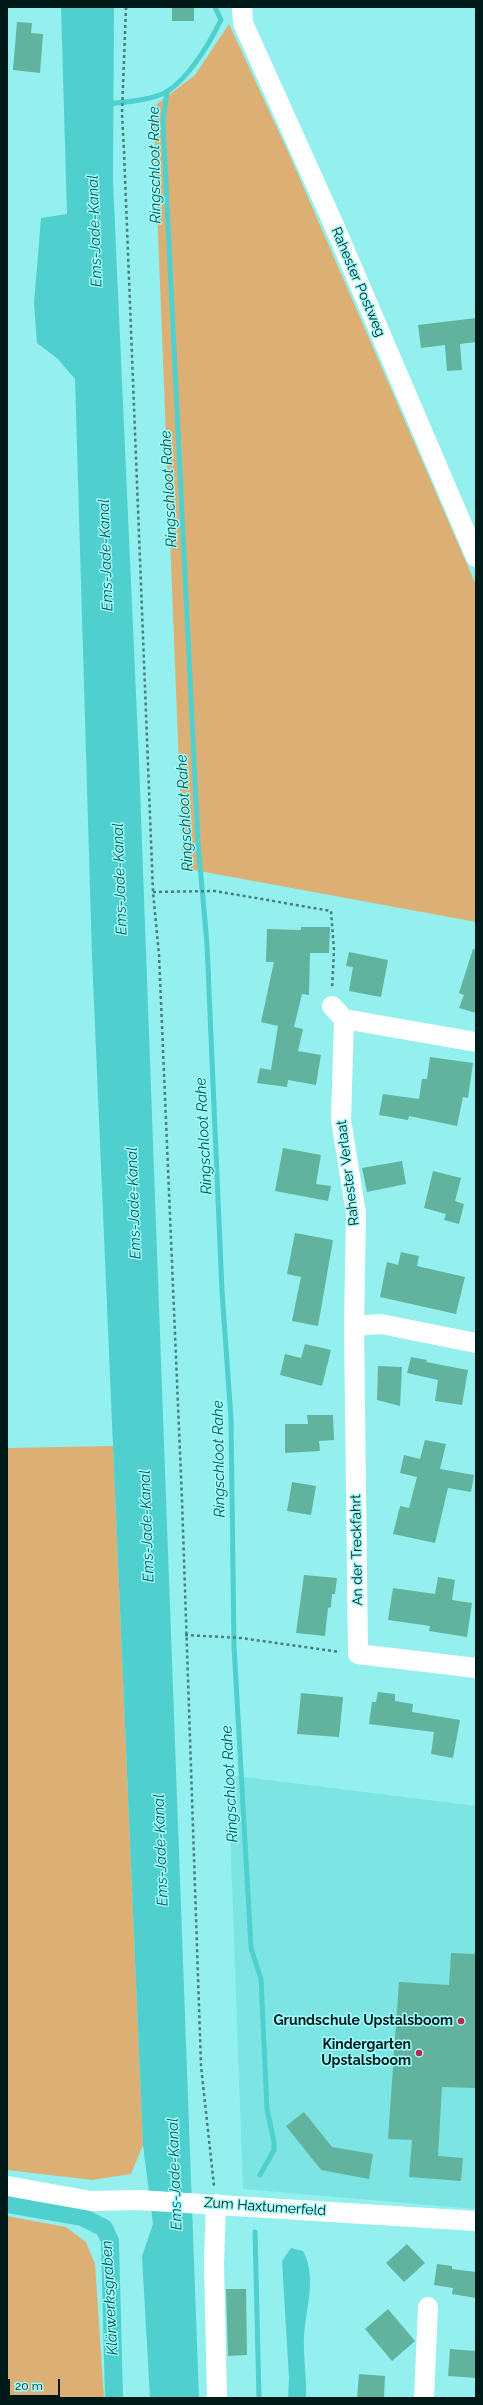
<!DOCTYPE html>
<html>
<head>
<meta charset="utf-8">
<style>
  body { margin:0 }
  #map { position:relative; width:483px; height:2405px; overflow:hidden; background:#94f0ee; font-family:Raleway,sans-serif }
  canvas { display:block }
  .frame { position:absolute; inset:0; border:8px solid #001919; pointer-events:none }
  .scale { position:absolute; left:8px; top:2379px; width:52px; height:18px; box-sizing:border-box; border:2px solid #001919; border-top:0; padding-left:5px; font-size:12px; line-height:14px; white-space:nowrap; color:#001919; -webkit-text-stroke:3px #a1fdfb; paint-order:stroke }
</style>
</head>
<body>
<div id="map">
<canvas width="483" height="2405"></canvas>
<div class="frame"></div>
<div class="scale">20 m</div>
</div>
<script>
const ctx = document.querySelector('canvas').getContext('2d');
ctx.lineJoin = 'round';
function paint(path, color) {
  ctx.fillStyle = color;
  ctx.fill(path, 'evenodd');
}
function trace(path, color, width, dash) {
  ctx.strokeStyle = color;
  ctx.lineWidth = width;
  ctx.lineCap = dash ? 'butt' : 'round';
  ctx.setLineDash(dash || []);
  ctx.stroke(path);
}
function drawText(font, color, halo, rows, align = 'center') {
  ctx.font = font + ' Raleway,sans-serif';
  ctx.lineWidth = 3;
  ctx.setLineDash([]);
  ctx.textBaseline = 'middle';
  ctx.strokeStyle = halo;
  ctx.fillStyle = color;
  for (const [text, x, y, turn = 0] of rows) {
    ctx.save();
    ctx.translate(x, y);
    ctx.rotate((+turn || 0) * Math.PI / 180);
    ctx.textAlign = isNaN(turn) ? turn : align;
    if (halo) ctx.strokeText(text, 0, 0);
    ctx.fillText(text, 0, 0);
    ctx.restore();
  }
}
paint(new Path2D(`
  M228,1775l248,31v403l-233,-20z`), '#7ce5e3');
paint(new Path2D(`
  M229,24l61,132 186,429v337l-293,-54 -30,-761 42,-32z
  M113,1446l30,699 -12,29 -39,6 -85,-10v-722z
  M7,2216l59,11 20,15 9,22 9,134h-97z`), '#dcb075');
paint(new Path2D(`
  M61,7h53l-1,174 26,580 60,1637h-49l-8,-142 11,-32 -10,-79 -51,-1188 -17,-578 -17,-20 -21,-16 -3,-40 7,-85 26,-4z
  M291,2248l12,3c14,25 3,57 1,85 -1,20 3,41 2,62h-18l1,-20 -7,-117z`), '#4fcfce');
trace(new Path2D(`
  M167,91l-4,30 35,722 9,101 15,347 9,128 3,227 17,302 10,31 6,130 7,33v8l-14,25
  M108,104c16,-2 46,-4 60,-13 23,-16 41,-47 53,-71l-6,-13
  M255,2232l4,166`), '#4fcfce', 5);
trace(new Path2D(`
  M7,2204l75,13 22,11 6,13 4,157`), '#4fcfce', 18);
paint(new Path2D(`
  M172,7h22v14h-22z
  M17,22l15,1 -1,10 12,1 -3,39 -27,-3z
  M476,318v24l-16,2 2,26 -15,1 -2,-26 -24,3 -3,-23z
  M301,927h29l-1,26h-19l-1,42 -7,-1 -8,33 9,2 -5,22 23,4 -5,30 -28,-5 -1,7 -30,-4 3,-15 11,2 7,-44 -17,-4 13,-60h-8l1,-33 34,1z
  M473,949h3v64l-17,-5 5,-13 -5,-2z
  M349,952l39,8 -7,37 -32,-6 4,-24 -7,-1z
  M430,1057l43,6 -5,35 -5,-1 -6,29 -48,-10 -1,4 -29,-5 4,-21 36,5 3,-20h5z
  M283,1148l38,7 -5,29 15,2 -3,15 -53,-10z
  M402,1161l4,23 -39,8 -5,-24z
  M433,1171l28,7 -6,23 9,3 -5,20 -15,-4 2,-6 -22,-6z
  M295,1233l38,7 -15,86 -26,-5 9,-44 -14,-3z
  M401,1252l18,4 -2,10 48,11 -9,37 -76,-17 7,-35 11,3z
  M305,1344l26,6 -9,36 -42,-11 5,-21 16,4z
  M411,1357l16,3 -1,2 42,8 -6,35 -27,-4 3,-21 -31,-7z
  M378,1366l24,1 -2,39 -23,-6z
  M307,1415h26l1,25 -15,1 1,10 -35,2v-29h23z
  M425,1440l21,4 -6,25 34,6 -3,17 -23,-4 -13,55 -42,-9 7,-28 9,2 8,-31 -17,-4 4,-18 16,4z
  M292,1482l24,4 -5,29 -24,-4z
  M304,1575l33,3 -2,16h-3l-1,13 -3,1 -3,28 -29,-3z
  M438,1577l17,3 -3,20 20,3 -5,34 -38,-6 1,-5 -42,-6 5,-32 42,6z
  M378,1692l17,2v7l18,3 -1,8 48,8 -7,38 -22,-4 3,-22 -65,-8 3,-22h4z
  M301,1693l42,4 -4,40 -42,-3z
  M451,1953l25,1v134l-34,-1 -4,69 25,2 -2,23 -52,-4 3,-37 -24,-1 11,-157 50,3z
  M304,2112l28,35 41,7 -4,25 -48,-9 -35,-44z
  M407,2244l18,19 -21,19 -18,-19z
  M437,2264l15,2v3l24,3v26l-24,-4 1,-6 -19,-3z
  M226,2289h20l1,66 -19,1z
  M388,2309l27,32 -23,20 -27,-32z
  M450,2349l26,2v27l-28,-2z
  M359,2374l26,2 -1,22h-27z`), '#61b39d');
trace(new Path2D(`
  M126,7l-4,106 2,38 29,741 6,63 23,545 19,566 13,120
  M153,892l62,-1 116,20 3,39 -2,39
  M185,1635l56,3 99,14`), '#467f7e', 2.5, [3, 3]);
trace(new Path2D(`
  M242,7l1,16 91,202 142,332
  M332,1006l12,13 -3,101 15,93 -2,113 4,328 118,14
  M344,1019l132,23
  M354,1326l27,-2 95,19
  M7,2186l84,15 47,-1 338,21
  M216,2204l-2,60 3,133
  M424,2398l4,-91`), '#fff', 20);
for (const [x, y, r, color] of [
  [461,2021,4,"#bc2b4b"],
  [419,2053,4,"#bc2b4b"]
]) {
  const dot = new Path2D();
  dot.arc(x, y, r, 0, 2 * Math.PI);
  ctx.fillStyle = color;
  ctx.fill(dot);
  trace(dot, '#a1fdfb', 1.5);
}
drawText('14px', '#001919', '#a1fdfb', [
  ["Rahester Postweg",358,282,67],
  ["Rahester Verlaat",348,1173,-97],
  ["An der Treckfahrt",357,1550,-91],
  ["Zum Haxtumerfeld",265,2207,4]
]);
drawText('bold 14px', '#001919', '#a1fdfb', [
  ["Grundschule Upstalsboom",453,2021],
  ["Kindergarten",411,2045],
  ["Upstalsboom",411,2061]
], 'right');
drawText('italic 15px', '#045453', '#a1fdfb', [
  ["Ringschloot Rahe",155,165,-91],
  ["Ems-Jade-Kanal",95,231,-92],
  ["Ringschloot Rahe",169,489,-93],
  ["Ems-Jade-Kanal",106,555,-92],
  ["Ringschloot Rahe",185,813,-93],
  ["Ems-Jade-Kanal",120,879,-92],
  ["Ringschloot Rahe",204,1136,-93],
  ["Ems-Jade-Kanal",134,1203,-92],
  ["Ringschloot Rahe",219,1459,-91],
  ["Ems-Jade-Kanal",147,1526,-92],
  ["Ringschloot Rahe",230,1784,-93],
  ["Ems-Jade-Kanal",161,1850,-92],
  ["Ems-Jade-Kanal",175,2174,-92],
  ["Klärwerksgraben",110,2298,-93]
]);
</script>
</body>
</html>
